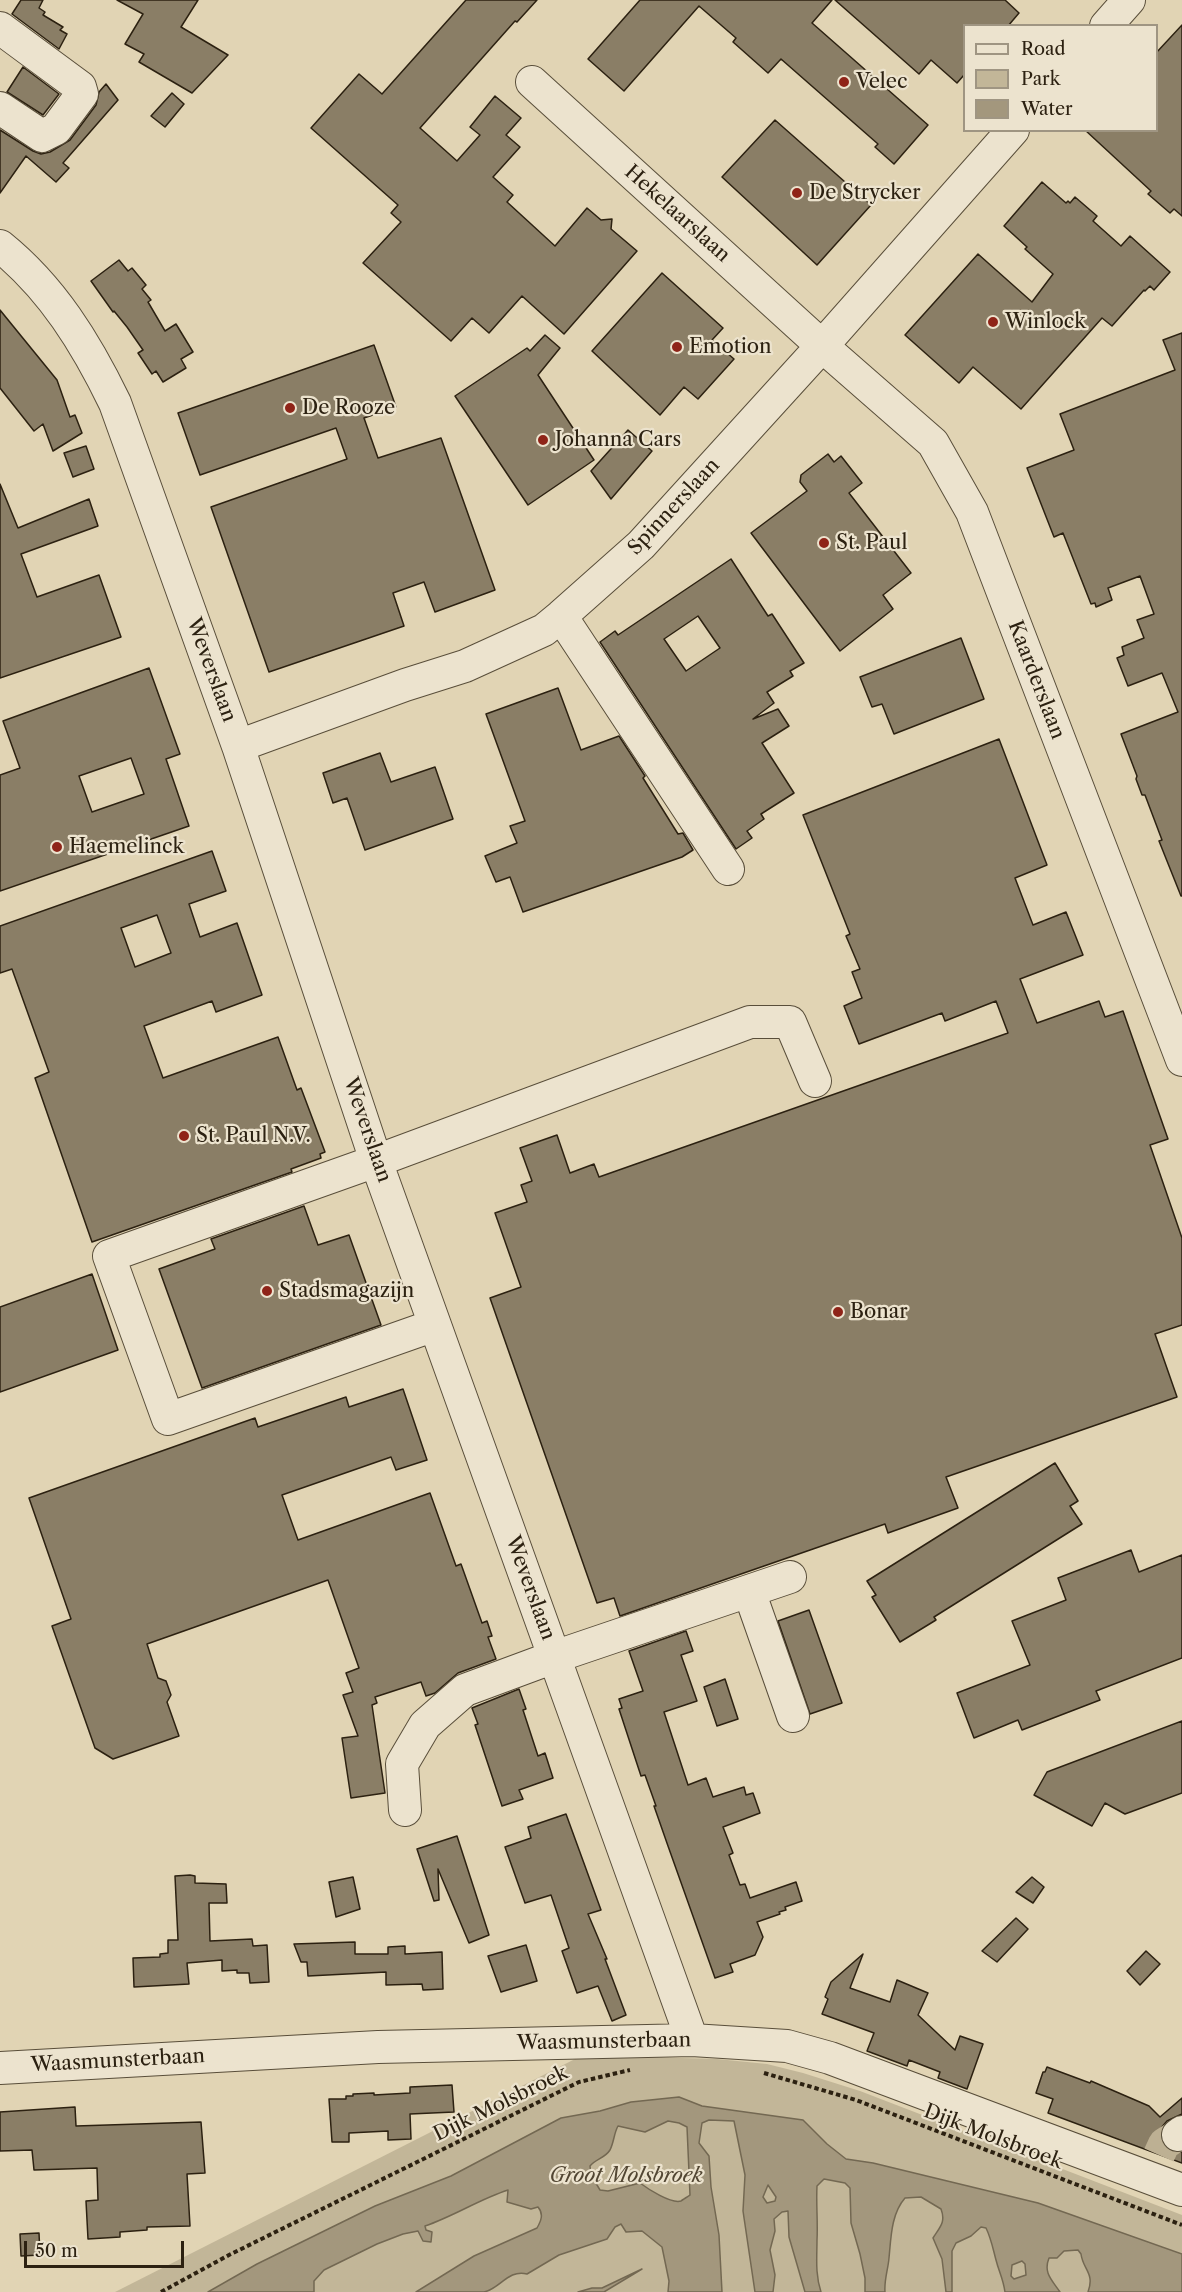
<!DOCTYPE html>
<html>
<head>
<meta charset="utf-8">
<style>
  body { margin:0 }
  #map { position:relative; width:1182px; height:2292px; overflow:hidden; background:#e1d4b4; font-family:"Libre Caslon Text",serif }
  canvas { display:block }
  .legend { position:absolute; left:963px; top:24px; width:195px; height:108px; box-sizing:border-box; background:#ece3ce; border:2px solid #9f9582; margin:0; padding:8px 10px; list-style:none; font-size:18px; color:#2c2111 }
  .legend li { display:flex; align-items:center; gap:12px; height:30px }
  .legend b { width:30px; border:2px solid #9f9582 }
  .scale { position:absolute; left:24px; top:2241px; width:160px; height:27px; box-sizing:border-box; border:3px solid #2c2111; border-top:0; padding-left:8px; font-size:18px; line-height:21px; white-space:nowrap; color:#2c2111; -webkit-text-stroke:4px #ece3ce; paint-order:stroke }
</style>
</head>
<body>
<div id="map">
<canvas width="1182" height="2292"></canvas>
<ul class="legend">
<li><b style="height:8px;background:#ece3ce"></b>Road</li>
<li><b style="height:16px;background:#c2b698"></b>Park</li>
<li><b style="height:16px;background:#a3977d"></b>Water</li>
</ul>
<div class="scale">50 m</div>
</div>
<script>
const ctx = document.querySelector('canvas').getContext('2d');
ctx.lineJoin = 'round';
function paint(path, color) {
  ctx.fillStyle = color;
  ctx.fill(path, 'evenodd');
}
function trace(path, color, width, dash) {
  ctx.strokeStyle = color;
  ctx.lineWidth = width;
  ctx.lineCap = dash ? 'butt' : 'round';
  ctx.setLineDash(dash || []);
  ctx.stroke(path);
}
function drawText(font, color, halo, rows, align = 'center') {
  ctx.font = font + ' "Libre Caslon Text",serif';
  ctx.lineWidth = 4.5;
  ctx.setLineDash([]);
  ctx.textBaseline = 'middle';
  ctx.strokeStyle = halo;
  ctx.fillStyle = color;
  for (const [text, x, y, turn = 0] of rows) {
    ctx.save();
    ctx.translate(x, y);
    ctx.rotate((+turn || 0) * Math.PI / 180);
    ctx.textAlign = isNaN(turn) ? turn : align;
    if (halo) ctx.strokeText(text, 0, 0);
    ctx.fillText(text, 0, 0);
    ctx.restore();
  }
}
paint(new Path2D(`
  M646,2057l71,2 50,5 36,9 57,18 322,124v77h-1067l462,-234z`), '#c2b698');
const water = new Path2D(`
  M679,2097l23,9 101,14 24,24 19,15 27,4 165,40 144,51v38h-94c7,-19 -5,-22 -7,-38l-3,-4 -14,1 -7,7h-8c-6,15 3,22 11,34h-55c-2,-14 -6,-20 -9,-32 -3,-11 -5,-22 -10,-32l-5,-1 -10,9 -15,7 -4,8v41h-6l-4,-33 -9,-21c7,-11 13,-16 8,-29l-20,-12 -16,1c-14,16 -14,40 -16,60 -1,12 -5,22 -4,34h-20v-14l-5,-24 -9,-31 -1,-35 -5,-5 -21,-4 -7,7c-1,18 1,36 0,54 0,17 -2,34 4,52h-16l-16,-55 -1,-26 -6,1 -8,7 1,12 -5,19 5,25 -2,17h-18l-12,-81 2,-36 -11,-54 -25,-1 -7,3 -3,20 10,13 2,31 8,48 3,57h-54l1,-11 -7,-34 -20,-16 -16,1 -5,-8 -6,3 -8,12 -48,16 -32,19c-19,-5 -27,15 -43,18 -15,0 -51,0 -68,0l58,-36 63,-28c4,-7 7,-14 1,-21l-7,2 -24,-7 1,-12c-28,9 -54,26 -83,36l1,4 6,2 -1,10 -8,-1 -5,-10 -15,3 -26,10 -53,26 -10,11v11h-106l49,-28 118,-58 76,-30 110,-58 39,-7 31,-9zM668,2121l11,2 8,4 3,68c-1,1 -8,5 -9,6 -10,3 -33,-12 -41,-18l-32,8 -8,-1 -9,-15 -1,-9c6,-7 15,-8 20,-16 4,-8 4,-17 8,-24l27,6zM768,2185l8,12 -1,4 -8,2 -4,-6zM1022,2261l3,3 1,11 -12,4 -3,-3 1,-11z
  M642,2269l-38,23h-26l14,-4h10z`);
paint(water, '#a3977d');
trace(water, '#736852', 1.5);
const building = new Path2D(`
  M21,0h22l-4,8 6,4 -2,3 20,12 -3,3 7,4 -8,15 -47,-35z
  M117,0h81l-17,27 47,28 -36,38 -53,-31 5,-8 -19,-10 18,-30z
  M466,0h71l-20,22 -2,-1 -95,107 37,33 23,-26 -10,-8 25,-31 26,22 -15,17 14,12 -27,30 20,18 -6,7 48,44 32,-38 14,12 11,-1 -1,10 26,22 -73,83 -42,-38 -33,37 -17,-15 -21,23 -88,-78 38,-41 -10,-9 7,-8 -87,-77 48,-54 23,20z
  M640,0h192l-20,23 116,102 -34,39 -19,-17 3,-3 -97,-85 -13,14 -35,-31 3,-4 -37,-32 -75,85 -36,-32z
  M835,0h170l14,13 -11,13h-44v49l-7,8 -26,-23 -12,14z
  M1182,25v191l-8,-7 -4,4 -22,-19 3,-3 -66,-61h71v-77z
  M23,67l36,27 -16,21 -36,-23z
  M106,84l12,16 -55,63 6,5 -13,14 -30,-26 -26,37v-63l33,21 8,3 9,-2 20,-12 26,-35 3,-13z
  M172,93l12,11 -19,23 -14,-11z
  M775,120l96,85 -54,60 -95,-88z
  M1042,182l24,21 2,-2 2,2 5,-6 22,19 -4,5 28,25 9,-10 40,36 -16,18 -4,-4 -5,5 -1,-1 -32,36 -10,-8 -81,91 -48,-42 -14,16 -54,-48 73,-81 54,48 21,-28 -28,-25 2,-2 -23,-21z
  M119,260l9,11 4,-3 14,17 -4,4 9,11 -3,2 17,29 11,-7 17,28 -12,7 5,9 -23,14 -7,-11 -4,3 -14,-21 5,-3 -16,-23 -13,-16 -1,1 -22,-31z
  M662,273l61,55 -11,12 22,19 -36,40 -14,-12 -24,28 -68,-64z
  M0,310l57,70 13,37 5,-2 7,18 -29,18 -10,-27 -9,7 -34,-43z
  M1182,333v563h-1l-22,-55 3,-1 -17,-45h-3l-6,-16 1,-3 -16,-42 57,-22 -16,-39 -34,13 -11,-28 7,-3 -2,-8 22,-9 -7,-18 17,-6 -14,-38 -32,12 4,12 -16,7 -1,-4 -4,1 -28,-71 -9,4 -27,-69 47,-18 -14,-36 115,-44 -12,-30z
  M545,335l15,13 -22,27 56,85 -66,45 -73,-109 72,-48 3,3z
  M374,345l22,62 -32,11 14,40 63,-20 54,152 -60,22 -11,-30 -31,11 11,33 -135,46 -58,-165 136,-48 -11,-31 -136,47 -22,-62z
  M628,430l24,21 -41,48 -20,-28z
  M86,446l8,23 -21,8 -9,-24z
  M828,454l6,8 7,-6 21,27 -13,10 62,80 -28,22 10,14 -53,42 -89,-118 56,-42 -7,-9 1,-7z
  M0,484l18,44 71,-29 9,27 -77,28 16,43 62,-22 22,62 -121,41z
  M731,559l37,57 4,-2 32,49 -14,8 3,5 -26,16 7,11 -21,16 25,-10 11,17 -27,17 32,50 -33,21 3,5 -17,12 5,7 -16,11 -136,-207 15,-11 3,4zM698,616l22,32 -34,23 -22,-32z
  M961,638l23,61 -90,35 -12,-30 -10,3 -12,-30z
  M149,668l31,86 -14,5 23,67 -189,65v-116l20,-7 -17,-47zM131,758l13,36 -52,18 -13,-36z
  M558,688l23,62 38,-14 26,40 -2,2 35,56 5,-1 10,17 -11,7 -159,55 -13,-35 -14,5 -11,-26 32,-13 -7,-17 15,-5 -39,-107z
  M999,739l48,126 -32,13 18,47 33,-13 17,43 -63,24 17,44 62,-22 6,16 18,-6 45,128 -18,6 32,93v87l-27,9 22,63 -231,80 12,31 -70,25 -3,-9 -265,92 -6,-18 -17,5 -107,-305 31,-11 -26,-74 32,-11 -6,-17 11,-4 -12,-33 37,-13 13,38 24,-9 5,13 409,-144 -12,-32 -51,20 -3,-8 -83,31 -15,-38 18,-8 -10,-26 8,-3 -14,-33 4,-2 -47,-119z
  M380,753l11,29 44,-15 18,52 -88,31 -18,-52 -14,5 -10,-30z
  M212,851l14,40 -37,13 11,33 37,-14 25,72 -46,17 -4,-11 -68,25 19,52 115,-41 19,53 4,-2 24,64 -5,2 1,4 -30,11 1,3 -200,70 -57,-164 14,-6 -37,-103 -12,4v-47zM157,915l14,38 -36,14 -14,-39z
  M304,1206l14,39 31,-10 32,90 -179,63 -43,-119 56,-20 -4,-10z
  M92,1274l26,76 -118,42v-85z
  M403,1389l24,71 -31,10 -5,-13 -109,38 16,45 132,-47 26,73 5,-2 21,59 5,-2 5,15 -4,1 8,22 -38,14 -23,20 -9,3 -5,-14 -46,15 2,6 -5,2 13,88 -34,5 -9,-60 16,-2 -15,-41 10,-3 -7,-19 13,-5 -31,-88 -181,64 11,34 8,3 5,14 -4,7 12,34 -66,23 -18,-11 -43,-122 19,-7 -42,-121 226,-80 3,9 88,-30 3,10z
  M1055,1463l23,38 -8,5 12,18 -148,93 2,3 -36,22 -28,-45 4,-2 -9,-14z
  M1131,1550l8,22 43,-17v103l-86,33 4,9 -78,30 -4,-10 -44,18 -17,-45 73,-28 -18,-44 54,-21 -8,-22z
  M809,1610l33,93 -32,11 -32,-93z
  M686,1631l7,20 -12,4 16,46 -33,11 24,73 18,-7 7,19 31,-10 2,8 7,-2 7,20 -37,14 10,26 -4,2 11,30 5,-1 5,14 46,-16 6,19 -17,6 1,3 -7,2 1,2 -23,8 6,15 -8,18 -25,9 3,8 -18,6 -47,-132 -14,-40h2l-11,-31 -4,1 -22,-67 3,-1 -3,-9 24,-8 -14,-40z
  M725,1679l13,40 -21,7 -13,-39z
  M519,1689l7,20 -3,1 15,46 7,-3 8,25 -34,12 4,9 -21,7 -27,-81 3,-1 -6,-16z
  M1182,1721v72l-57,21 -20,-11 -13,23 -58,-31 13,-23z
  M566,1814l35,96 -13,4 19,45h-2l21,56 -14,6 -14,-35 -21,7 -15,-42 7,-3 -18,-53 -26,8 -20,-56 26,-9 -3,-11z
  M457,1836l32,99 -20,8 -31,-74 1,31 -5,1 -17,-52z
  M190,1875l5,1v7l31,1 1,19h-18l1,38 42,-2 1,7 14,-1 2,37 -19,1 -1,-10h-12v-3l-15,1v-11l-35,3 2,21 -55,3 -1,-29 27,-1v-3l8,-1v-13h10l-3,-64z
  M353,1877l7,32 -24,8 -7,-35z
  M1032,1877l12,10 -11,16 -17,-11z
  M1016,1918l12,11 -31,33 -15,-11z
  M355,1942v12h33v-7l17,-1v8l37,-2 1,37 -20,1 -1,-6 -36,1v-13l-78,4 -1,-14h-6l-7,-18z
  M526,1945l11,36 -36,11 -13,-36z
  M1146,1951l14,13 -20,21 -13,-14z
  M863,1954l-13,34 40,14 7,-22 31,13 -10,22 37,35 5,-14 23,8 -16,45 -29,-11 2,-6 -31,-12 -2,6 -40,-15 7,-18 -52,-19 6,-15 -3,-2 6,-15z
  M1047,2067l43,16 1,-2 58,25 11,11 22,-19v16l-15,7 -6,7 -1,9 3,8 7,6 12,1v11l-134,-50 5,-14 -17,-6 7,-21h2z
  M452,2085l2,27 -44,2 1,25 -23,1v-9l-39,2v9h-17l-3,-43h17v-3h7v-2l21,-1v2l36,-2v-6z
  M75,2107l1,19 125,-4 4,51 -18,1 3,52 -43,1v3l-27,2v5l-32,2 -2,-38 12,-1 -1,-32 -63,2 -2,-20 -32,1v-39z
  M39,2233l1,22 -19,1 -1,-22z`);
paint(building, '#8a7e66');
trace(building, '#2c2111', 1.5);
trace(new Path2D(`
  M1159,2155l5,-11 14,-9`), '#bdb093', 32, [32, 16]);
const minor = new Path2D(`
  M1106,26l23,-26
  M0,28l80,59 2,7 -26,35 -14,7 -42,-28
  M532,82l290,264 111,97 39,69 210,548
  M0,246c52,42 86,97 115,157l123,343 138,415 316,879
  M561,616l167,253
  M238,746l167,-61 60,-19 79,-36 17,-14 80,-71 181,-199 191,-216
  M435,1325l-267,94 -59,-163 267,-95 374,-139h40l25,59
  M749,1591l44,125
  M405,1810l-3,-46 23,-39 40,-35 89,-33 236,-80
  M0,2068l378,-21 314,-7 95,6 43,12 352,132
  M1178,2135l4,-3`);
trace(minor, '#594e3a', 34);
trace(new Path2D(`
  M764,2073l92,27 326,125
  M161,2292l68,-37 350,-173 51,-12`), '#2c2111', 4, [4.5, 3]);
trace(minor, '#ece3ce', 32);
for (const [x, y, r, color] of [
  [844,82,6,"#8f2418"],
  [797,193,6,"#8f2418"],
  [993,322,6,"#8f2418"],
  [677,347,6,"#8f2418"],
  [290,408,6,"#8f2418"],
  [543,440,6,"#8f2418"],
  [824,543,6,"#8f2418"],
  [57,847,6,"#8f2418"],
  [184,1136,6,"#8f2418"],
  [267,1291,6,"#8f2418"],
  [838,1312,6,"#8f2418"]
]) {
  const dot = new Path2D();
  dot.arc(x, y, r, 0, 2 * Math.PI);
  ctx.fillStyle = color;
  ctx.fill(dot);
  trace(dot, '#ece3ce', 2);
}
drawText('20px', '#2c2111', '#ece3ce', [
  ["Velec",856,82],
  ["De Strycker",809,193],
  ["Winlock",1005,322],
  ["Emotion",689,347],
  ["De Rooze",302,408],
  ["Johanna Cars",555,440],
  ["St. Paul",836,543],
  ["Haemelinck",69,847],
  ["St. Paul N.V.",196,1136],
  ["Stadsmagazijn",279,1291],
  ["Bonar",850,1312]
], 'left');
drawText('20px', '#2c2111', '#ece3ce', [
  ["Hekelaarslaan",677,214,42],
  ["Spinnerslaan",674,507,-47],
  ["Weverslaan",211,670,70],
  ["Kaarderslaan",1036,680,69],
  ["Weverslaan",367,1130,71],
  ["Weverslaan",530,1588,70],
  ["Waasmunsterbaan",604,2042,-1],
  ["Waasmunsterbaan",118,2061,-3],
  ["Dijk Molsbroek",501,2104,-26],
  ["Dijk Molsbroek",993,2137,21]
]);
drawText('italic 20px', '#524633', '#ece3ce', [
  ["Groot Molsbroek",626,2176]
]);
</script>
</body>
</html>
